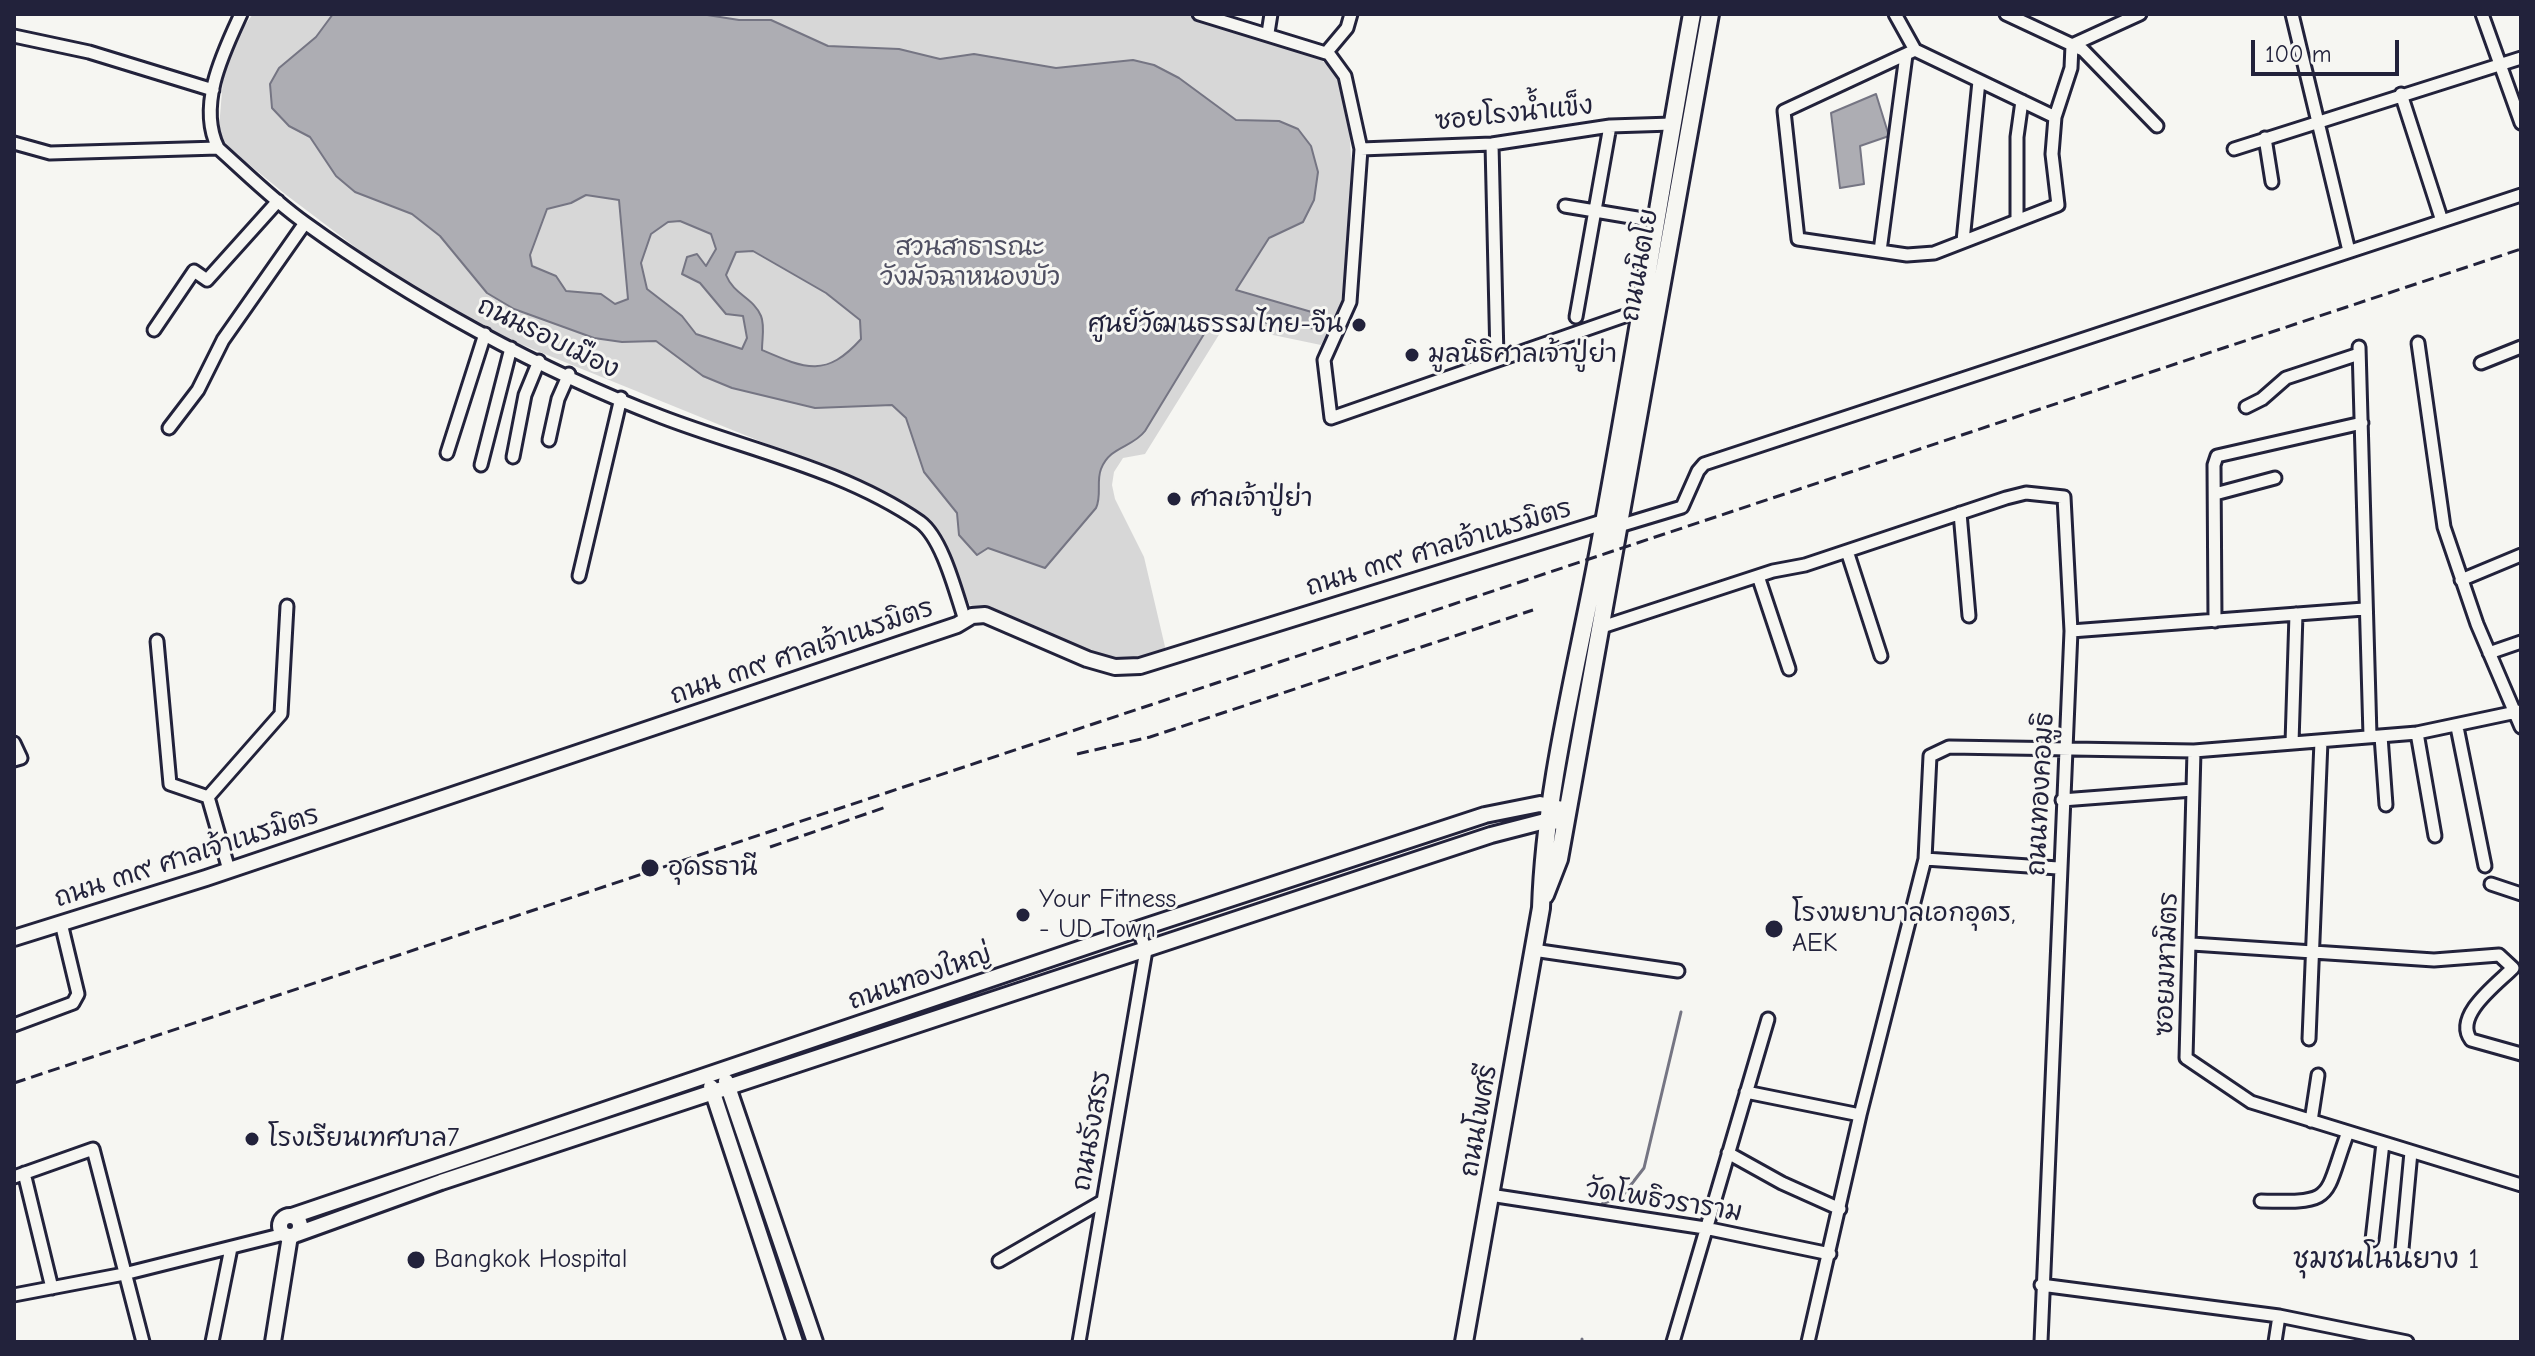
<!DOCTYPE html>
<html>
<head>
<meta charset="utf-8">
<style>
  body { margin:0 }
  #map { position:relative; width:2535px; height:1356px; overflow:hidden; background:#f6f6f2; font-family:"Comic Neue",sans-serif }
  canvas { display:block }
  .frame { position:absolute; inset:0; border:16px solid #22223b; pointer-events:none }
  .scale { position:absolute; left:2251px; top:40px; width:148px; height:36px; box-sizing:border-box; border:4px solid #22223b; border-top:0; padding-left:10px; font-size:24px; line-height:28px; white-space:nowrap; color:#22223b; -webkit-text-stroke:6px #f6f6f2; paint-order:stroke }
</style>
</head>
<body>
<div id="map">
<canvas width="2535" height="1356"></canvas>
<div class="frame"></div>
<div class="scale">100 m</div>
</div>
<script>
const ctx = document.querySelector('canvas').getContext('2d');
ctx.lineJoin = 'round';
function paint(path, color) {
  ctx.fillStyle = color;
  ctx.fill(path, 'evenodd');
}
function trace(path, color, width, dash) {
  ctx.strokeStyle = color;
  ctx.lineWidth = width;
  ctx.lineCap = dash ? 'butt' : 'round';
  ctx.setLineDash(dash || []);
  ctx.stroke(path);
}
function drawText(font, color, halo, rows, align = 'center') {
  ctx.font = font + ' "Comic Neue","Playpen Sans Thai",sans-serif';
  ctx.lineWidth = 6;
  ctx.setLineDash([]);
  ctx.textBaseline = 'middle';
  ctx.strokeStyle = halo;
  ctx.fillStyle = color;
  for (const [text, x, y, turn = 0] of rows) {
    ctx.save();
    ctx.translate(x, y);
    ctx.rotate((+turn || 0) * Math.PI / 180);
    ctx.textAlign = isNaN(turn) ? turn : align;
    if (halo) ctx.strokeText(text, 0, 0);
    ctx.fillText(text, 0, 0);
    ctx.restore();
  }
}
paint(new Path2D(`
  M253,14h938c28,9 120,34 138,52 33,31 23,191 13,235 -4,15 -15,31 -21,44l-96,-20 -80,129 -22,4 -9,14 -2,13 3,14 29,58 22,94 -34,8 -31,-2 -131,-52 -29,-67 -30,-30 -80,-38 -333,-135 -127,-76 -86,-65 -50,-41 -13,-13 -3,-12 4,-49 9,-36z`), '#d7d7d7');
const water = new Path2D(`
  M333,14h368l38,6h32l57,26 71,3 41,10 34,-5 82,14 77,-8 21,5 25,13 57,42 43,1 19,8 13,17 7,26 -4,28 -11,22 -34,16 -33,52 86,25 -5,14 -102,-13 -70,115c-13,17 -35,15 -44,38 -5,13 1,26 -5,39l-51,60 -57,-20 -11,7 -18,-20 -2,-22 -33,-41 -18,-54 -14,-13 -77,3 -83,-20 -29,-12 -47,-35 -34,1 -28,-4 -80,-29 -27,-16 -47,-57 -28,-22 -57,-22 -19,-16 -26,-39 -21,-11 -17,-18 -2,-24 9,-16 37,-31zM586,195l33,5 9,99 -13,5 -14,-10 -35,-3 -10,-15 -24,-10 -2,-11 17,-46 24,-6zM680,221l31,13 5,15 -10,17 -9,-12 -10,3 -5,17 18,9 26,31 17,2 4,22 -5,11 -46,-15 -14,-18 -35,-27 -6,-26 10,-29 17,-12zM753,251l73,42 34,27 1,19c-35,39 -55,30 -99,11 0,-11 3,-25 -1,-34 -8,-19 -27,-21 -35,-41l10,-23z
  M1876,94l13,42 -29,10 4,38 -24,4 -9,-75z`);
paint(water, '#adadb3');
trace(water, '#757583', 2);
trace(new Path2D(`
  M1602,1204l21,-9 21,-27 37,-156
  M1582,1339v3`), '#757583', 3);
const minor = new Path2D(`
  M241,14c-18,39 -44,91 -23,134 28,25 56,53 87,75 105,76 236,148 357,194 86,33 181,52 258,105 23,17 36,72 45,98
  M1199,14l130,40 16,22 16,73 -11,153 -26,58 7,58 308,-107
  M1895,14l20,36
  M2006,14l77,36 74,76
  M2292,14l57,237
  M2482,14l39,109
  M1268,33l3,-19
  M14,36l75,16 124,38
  M1915,50l140,67 -3,37 6,51 -124,48 -27,2 -109,-16 -14,-128z
  M1326,53l21,-25 4,-14
  M2401,94l41,127
  M2055,117l16,-49 1,-23 68,-31
  M2265,138l7,44
  M14,143l36,10 168,-5
  M1492,144l5,214
  M1361,149l131,-5 118,-18 62,-2
  M2234,149l287,-91
  M1565,206l90,15
  M2017,221v-84l5,-36
  M1963,241l16,-160
  M1880,251l26,-196
  M1576,317l34,-191
  M154,330l40,-59 13,9 71,-79
  M2418,343l26,184 33,97 44,103
  M2359,347l11,389
  M2481,363l40,-16
  M2246,407l16,-8 24,-21 73,-24
  M169,428l29,-38 25,-50 82,-117
  M549,440l9,-41 11,-25
  M447,453l38,-119
  M513,457l12,-62 14,-34
  M481,465l30,-117
  M2215,494l60,-16
  M1960,513l9,103
  M1619,526l63,-19 16,-36 6,-7 817,-269
  M1847,551l34,105
  M579,576l42,-178
  M1758,576l31,93
  M2461,580l60,-25
  M2215,621l-1,-156 3,-9 145,-33
  M1602,627l171,-56 32,-6 201,-67 20,-5 38,4 7,134 -30,711
  M2071,631l293,-22
  M157,641l13,143 38,13 21,73
  M2489,653l32,-11
  M2457,727l28,139
  M2417,733l18,103
  M2381,736l5,69
  M14,743l7,15 -7,2
  M2292,743l4,-129
  M2194,751l-8,307 65,44 270,83
  M208,797l73,-83 6,-108
  M2062,800l131,-10
  M1925,859l133,9
  M2491,884l30,10
  M2192,944l242,16 65,-5 14,13c-16,16 -60,48 -42,72l50,14
  M1533,950l145,21
  M14,1025l59,-22 5,-9 -17,-71
  M2309,1039l12,-298
  M1746,1092l114,23
  M2311,1121l7,-46
  M1728,1153l54,30 58,26
  M24,1173l28,115
  M14,1177l79,-28 50,193
  M1490,1195l215,33 125,26
  M2261,1201c76,2 62,-2 87,-69
  M2372,1240l11,-97
  M2402,1249l9,-97
  M999,1261l104,-60
  M2041,1285l238,31 128,26
  M14,1295l110,-21 160,-40
  M212,1342l19,-94
  M1079,1342l67,-392 -8,-21
  M1673,1342l95,-323
  M1808,1342l52,-227 65,-256 5,-103 19,-9 245,4 223,-18 104,-22
  M2275,1342l4,-26`);
const tertiary = new Path2D(`
  M726,1081l89,261
  M711,1087l84,255
  M280 1226a10 10 0 1 1 20 0a10 10 0 1 1-20 0Z
  M292,1216l846,-287 347,-114 55,-11 27,6
  M297,1234l144,-52 1050,-347 58,-15 16,3
  M273,1342l17,-106`);
const secondary = new Path2D(`
  M14,938l192,-60 751,-253 15,-9 13,-1 102,44 28,8 25,-1 464,-144`);
const primary = new Path2D(`
  M1545,895l14,-36 151,-845
  M1464,1342l77,-434c4,-122 37,-244 59,-364 33,-176 60,-353 92,-530`);
trace(minor, '#22223b', 17);
trace(tertiary, '#22223b', 20);
trace(secondary, '#22223b', 20);
trace(primary, '#22223b', 22);
trace(minor, '#f6f6f2', 11);
trace(tertiary, '#f6f6f2', 14);
trace(secondary, '#f6f6f2', 14);
trace(primary, '#f6f6f2', 16);
trace(new Path2D(`
  M1077,754l73,-17 383,-127
  M770,847l119,-41
  M14,1083l2507,-834`), '#22223b', 3, [12, 6]);
for (const [x, y, r, color] of [
  [1359,325,8,"#22223b"],
  [1412,355,8,"#22223b"],
  [1174,499,8,"#22223b"],
  [650,868,10,"#22223b"],
  [1023,915,8,"#22223b"],
  [1774,929,10,"#22223b"],
  [252,1139,8,"#22223b"],
  [416,1260,10,"#22223b"]
]) {
  const dot = new Path2D();
  dot.arc(x, y, r, 0, 2 * Math.PI);
  ctx.fillStyle = color;
  ctx.fill(dot);
  trace(dot, '#f6f6f2', 3);
}
drawText('26px', '#22223b', '#f6f6f2', [
  ["ซอยโรงน้ำแข็ง",1514,114,-6],
  ["ถนนนิตโย",1640,265,-80],
  ["ถนนรอบเมือง",548,338,26],
  ["ถนน ๓๙ ศาลเจ้าเนรมิตร",1439,548,-17],
  ["ถนน ๓๙ ศาลเจ้าเนรมิตร",802,652,-19],
  ["ถนนทองคอมูธิ",2041,794,-87],
  ["ถนน ๓๙ ศาลเจ้าเนรมิตร",187,857,-18],
  ["ซอยมหามิตร",2167,964,-88],
  ["ถนนทองใหญ่",920,978,-19],
  ["ถนนโพศรี",1479,1121,-80],
  ["ถนนรังสรร",1092,1131,-80],
  ["วัดโพธิวราราม",1664,1201,9]
]);
drawText('26px', '#4f4f62', '#f6f6f2', [
  ["สวนสาธารณะ",970,248],
  ["วังมัจฉาหนองบัว",970,278]
]);
drawText('26px', '#22223b', '#f6f6f2', [
  ["ศูนย์วัฒนธรรมไทย-จีน",1343,325,"right"],
  ["มูลนิธิศาลเจ้าปู่ย่า",1428,355],
  ["ศาลเจ้าปู่ย่า",1190,499],
  ["อุดรธานี",668,868],
  ["Your Fitness",1039,900],
  ["- UD Town",1039,930],
  ["โรงพยาบาลเอกอุดร,",1792,914],
  ["AEK",1792,944],
  ["โรงเรียนเทศบาล7",268,1139],
  ["Bangkok Hospital",434,1260]
], 'left');
drawText('28px', '#22223b', '#f6f6f2', [
  ["ชุมชนโนนยาง 1",2386,1260]
]);
</script>
</body>
</html>
